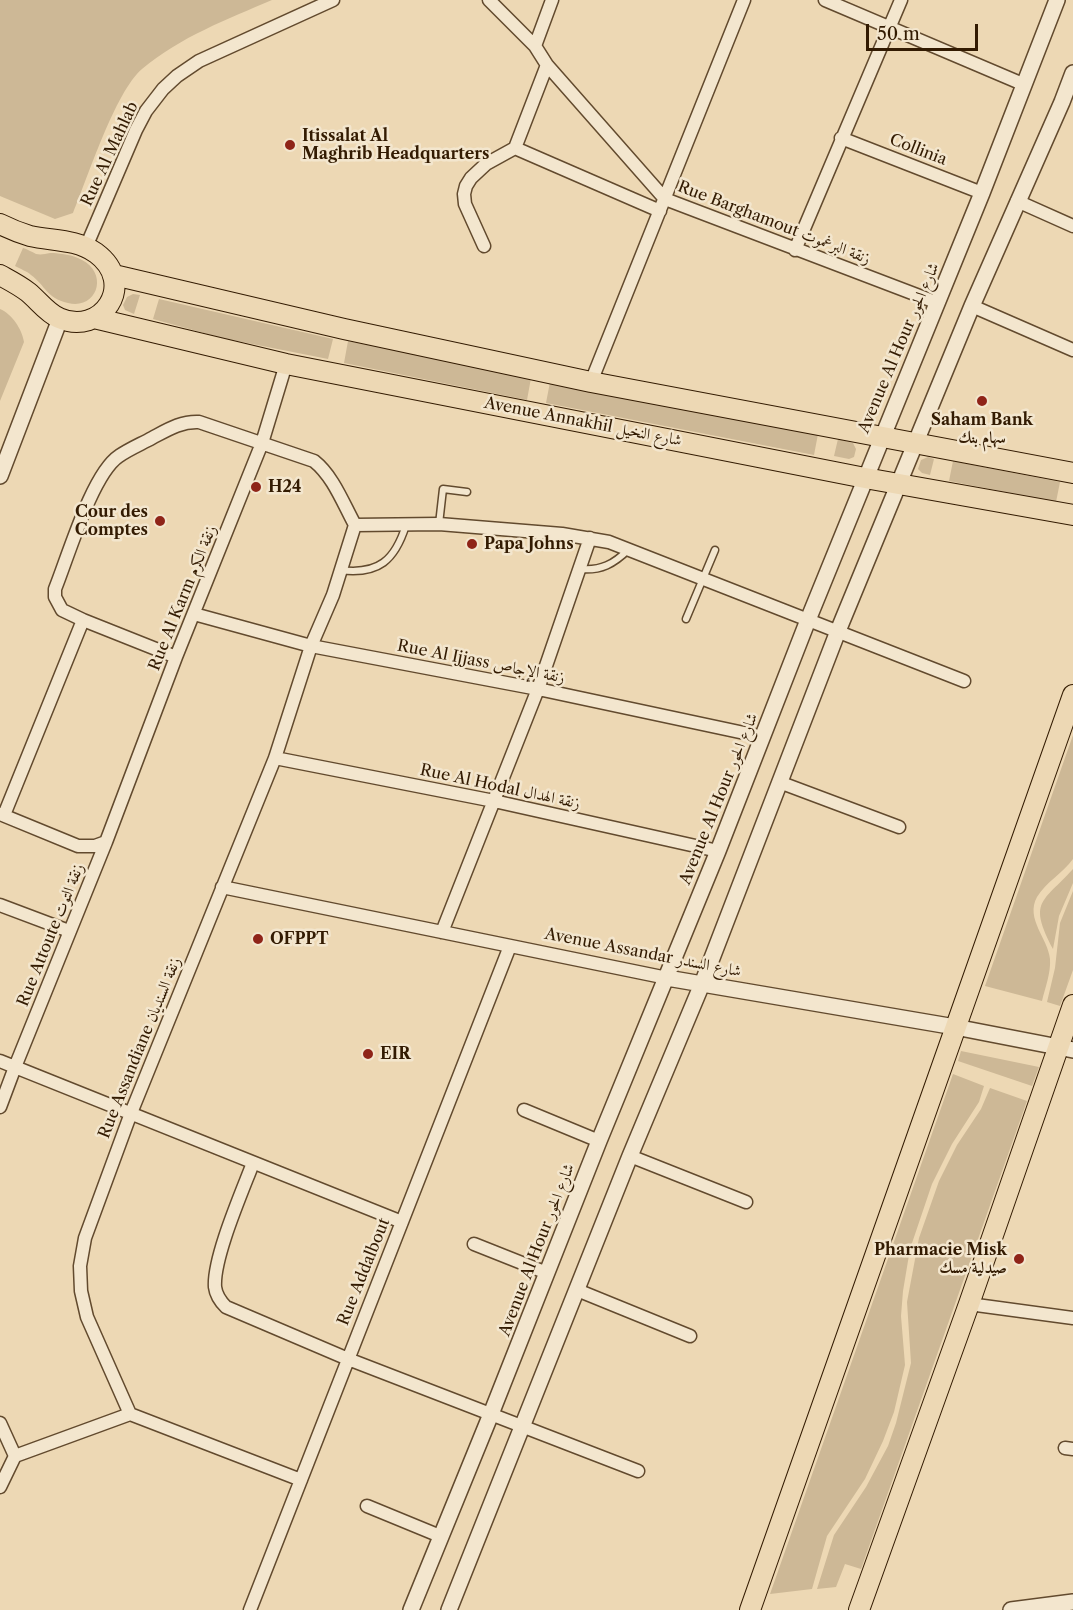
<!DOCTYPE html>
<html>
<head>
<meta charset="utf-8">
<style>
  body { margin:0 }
  #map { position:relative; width:1073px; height:1610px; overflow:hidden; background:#edd8b4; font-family:"Libre Caslon Text",serif }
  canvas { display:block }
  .scale { position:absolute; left:866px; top:24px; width:112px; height:27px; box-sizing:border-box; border:3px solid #331b02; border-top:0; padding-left:8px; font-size:18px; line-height:21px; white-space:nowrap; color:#331b02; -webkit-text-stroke:4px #f3e6ce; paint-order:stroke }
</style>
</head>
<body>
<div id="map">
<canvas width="1073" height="1610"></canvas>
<div class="scale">50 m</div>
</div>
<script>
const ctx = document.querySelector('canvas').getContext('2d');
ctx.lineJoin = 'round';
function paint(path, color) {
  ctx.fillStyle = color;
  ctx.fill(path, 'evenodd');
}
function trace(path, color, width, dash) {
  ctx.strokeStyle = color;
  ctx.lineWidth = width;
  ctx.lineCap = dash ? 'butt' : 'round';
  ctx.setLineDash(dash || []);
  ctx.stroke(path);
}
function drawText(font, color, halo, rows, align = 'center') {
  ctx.font = font + ' "Libre Caslon Text",Amiri,serif';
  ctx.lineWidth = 5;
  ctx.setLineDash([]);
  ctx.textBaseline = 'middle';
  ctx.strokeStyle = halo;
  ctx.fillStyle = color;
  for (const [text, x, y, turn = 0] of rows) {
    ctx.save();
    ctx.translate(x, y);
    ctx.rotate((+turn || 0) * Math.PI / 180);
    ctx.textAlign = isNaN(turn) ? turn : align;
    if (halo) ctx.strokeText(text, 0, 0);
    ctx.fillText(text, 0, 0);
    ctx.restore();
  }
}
paint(new Path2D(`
  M0,0h272c-44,19 -92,37 -130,69 -27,23 -54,108 -69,144l-18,6 -55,-23z
  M23,248c4,1 9,4 13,6 5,1 9,0 14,-1 11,0 23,2 32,7 27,14 15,50 -14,43 -22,-5 -22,-17 -37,-28 -4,-4 -11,-6 -16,-9z
  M133,294l7,1 -6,19 -9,-4 -2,-5 4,-8z
  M159,299l174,40 -5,20 -106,-21 -69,-19z
  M0,309c12,5 22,20 24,33l-24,59z
  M348,341l183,37 -4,22 -183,-37z
  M550,382l268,52 -4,21 -268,-52z
  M838,439l15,4 3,6 -2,8 -5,2 -15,-3z
  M928,457l6,2 -4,16 -8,-2 -4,-4 3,-9z
  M953,461l107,21 -4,20 -107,-21z
  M1073,735v124c-10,14 -27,23 -36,38 -12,22 11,41 13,62 1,14 -5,29 -8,42l-57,-15z
  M1073,869v14l-14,33 -6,33c-25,-48 -11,-46 20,-80z
  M1073,891v79l-13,36 -13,-4 8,-34 5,-45z
  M961,1051l78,16 -7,19 -74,-25z
  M953,1074l31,12 -5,16 -27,42 -20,40 -22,65 -7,42 -2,25 4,49 -11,47 -11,29 -18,38 -38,57 -15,53 -42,5z
  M990,1088l37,13 -166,468 -16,-5 -9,23 -19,2 17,-54 32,-48 22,-41 8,-23 15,-60 -4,-61 12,-64 20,-57 18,-36 24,-36z`), '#cdb896');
const service = new Path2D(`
  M439,524l4,-35 24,3
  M580,569c21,2 34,-5 49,-20
  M340,570c39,5 55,-10 66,-45
  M686,619l29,-69`);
const minor = new Path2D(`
  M825,0l200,85
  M535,46l17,-46
  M547,65l118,134 273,104
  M841,138l141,55
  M515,148l145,63
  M1017,201l56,25
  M484,246l-19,-42 -1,-10 2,-8 5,-8 15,-14 29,-16 32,-83 -12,-19 -46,-46
  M86,247l50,-117 10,-19 17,-22 14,-13 22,-15 134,-61
  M795,250l106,-250
  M972,306l101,44
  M591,382l153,-382
  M194,614l117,32 227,43 225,48
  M176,657l-93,-37 -21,-10 -7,-13v-8c13,-32 37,-115 64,-133 10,-7 22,-12 33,-18 15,-8 29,-17 47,-16l115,39c19,15 29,42 41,64l84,-1 123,10 47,8 355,139
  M275,758l219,43 224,50
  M779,782l120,45
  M0,814l78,32h17l11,-4
  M4,815l79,-195
  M222,887l445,91
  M0,905l69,26
  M442,932l96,-243 52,-151
  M0,1061l402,161
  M0,1107l15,-40 91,-225 70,-185 86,-214 24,-79
  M524,1110l75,31
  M630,1156l116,46
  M253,1163c-11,29 -40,95 -38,124 1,8 5,14 11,20l122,52 290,112
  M474,1244l73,29
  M577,1290l113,46
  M969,1304l104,14
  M0,1423l15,33
  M1065,1448l8,1
  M15,1456l115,-42
  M301,1480l-171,-66 -43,-97 -6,-26 -1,-25 5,-28 46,-125 144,-355 36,-112 22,-51 22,-70
  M0,1487l15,-31
  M367,1506l73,30
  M250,1610l260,-664`);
const tertiary = new Path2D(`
  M0,476l60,-157
  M667,978l288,49 118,23
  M411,1610l80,-196 108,-273 119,-290 90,-231 174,-427 75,-193
  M449,1610l181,-454 72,-172 136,-353 134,-325 90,-204 11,-29
  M1011,1610l62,-8`);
const primary = new Path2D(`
  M0,224c10,5 20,9 30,12 23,5 46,3 66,17 42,31 5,84 -37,65 -12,-5 -21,-18 -31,-26 -9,-7 -19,-12 -28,-17
  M114,275l230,54 247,53 482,91
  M94,318l192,46 579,114 208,37
  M750,1610l323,-915
  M859,1610l110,-306 104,-299`);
trace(service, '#624a2e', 9);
trace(minor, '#624a2e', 15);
trace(tertiary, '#624a2e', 18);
trace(primary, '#331b02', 22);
trace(service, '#f3e6ce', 6);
trace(minor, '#f3e6ce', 12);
trace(tertiary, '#f3e6ce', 15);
trace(primary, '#edd8b4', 20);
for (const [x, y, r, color] of [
  [290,145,6,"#8f2418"],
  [982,401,6,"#8f2418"],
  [256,487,6,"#8f2418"],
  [160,521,6,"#8f2418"],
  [472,544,6,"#8f2418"],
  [258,939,6,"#8f2418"],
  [368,1054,6,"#8f2418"],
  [1019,1259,6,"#8f2418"]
]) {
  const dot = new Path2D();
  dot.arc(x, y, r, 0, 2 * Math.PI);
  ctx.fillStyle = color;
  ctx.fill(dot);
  trace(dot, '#f3e6ce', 2);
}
drawText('bold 16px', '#331b02', '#f3e6ce', [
  ["Itissalat Al",302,136],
  ["Maghrib Headquarters",302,154],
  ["Saham Bank",982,420,"center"],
  ["سهام بنك",982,438,"center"],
  ["H24",268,487],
  ["Cour des",148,512,"right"],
  ["Comptes",148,530,"right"],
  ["Papa Johns",484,544],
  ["OFPPT",270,939],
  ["EIR",380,1054],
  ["Pharmacie Misk",1007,1250,"right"],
  ["صيدلية مسك",1007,1268,"right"]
], 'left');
drawText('16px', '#331b02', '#f3e6ce', [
  ["Collinia",918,150,21],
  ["Rue Al Mahlab",110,154,-65],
  ["Rue Barghamout زنقة البرغموت",774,223,21],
  ["Avenue Al Hour شارع الحور",899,348,-67],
  ["Avenue Annakhil شارع النخيل",583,422,11],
  ["Rue Al Karm زنقة الكرم",183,598,-68],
  ["Rue Al Ijjass زنقة الإجاص",481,662,11],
  ["Rue Al Hodal زنقة الهدال",500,787,12],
  ["Avenue Al Hour شارع الحور",719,799,-68],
  ["Rue Attoute زنقة التوت",51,935,-68],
  ["Avenue Assandar شارع السندر",643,953,11],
  ["Rue Assandiane زنقة السنديان",140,1048,-68],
  ["Avenue Al Hour شارع الحور",537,1250,-69],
  ["Rue Addalbout",364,1272,-68]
]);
</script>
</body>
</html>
